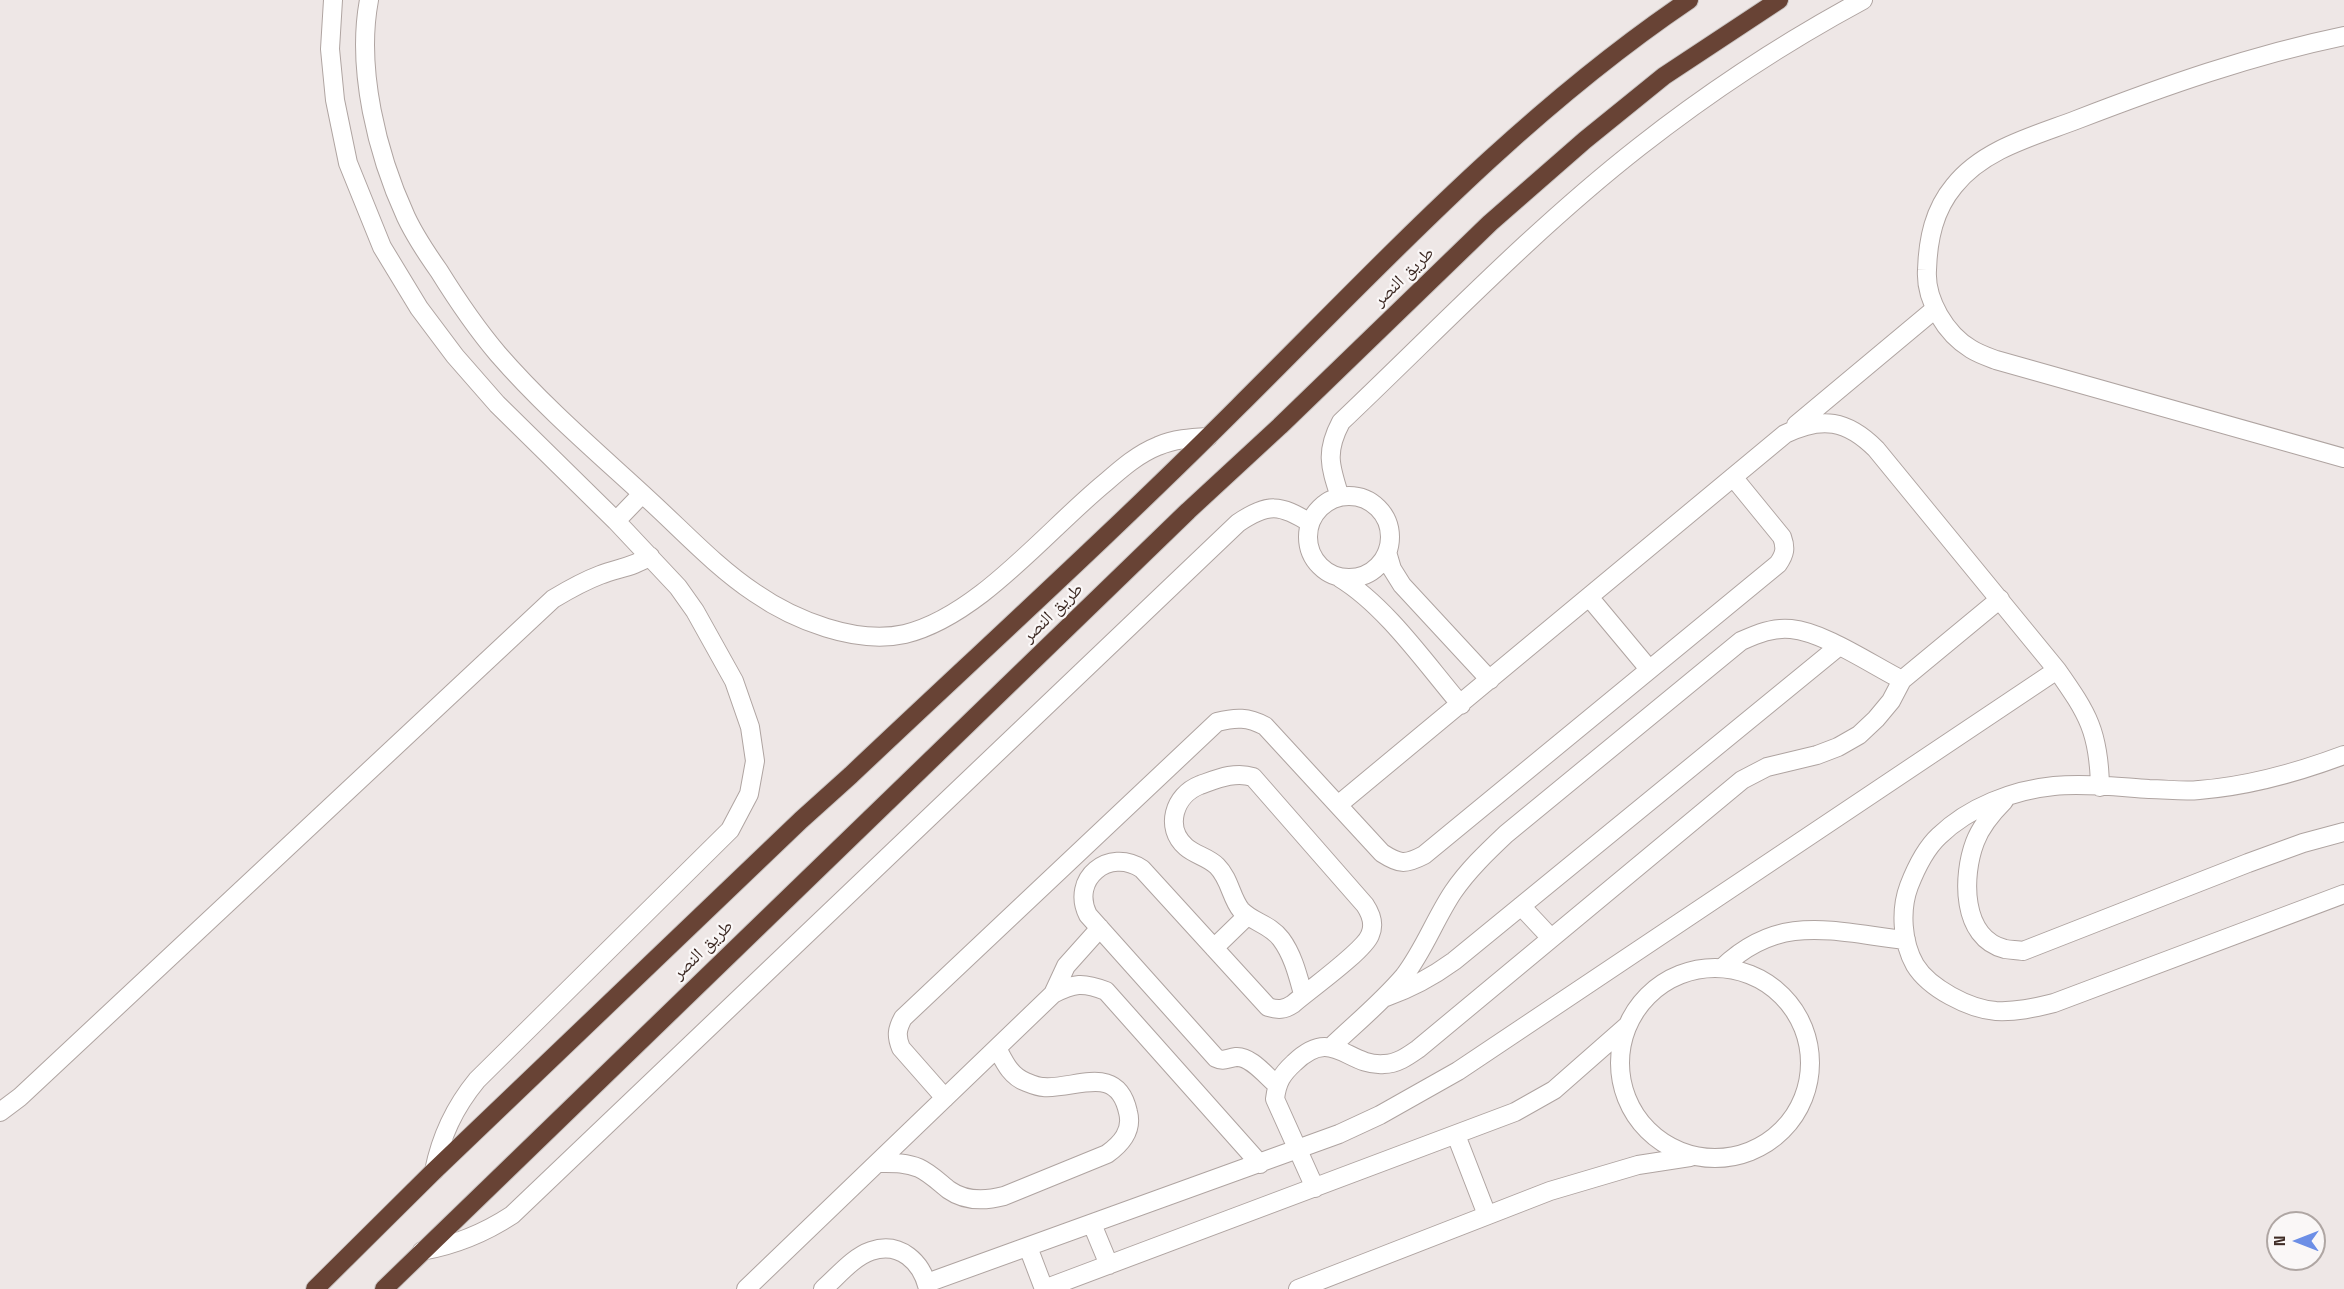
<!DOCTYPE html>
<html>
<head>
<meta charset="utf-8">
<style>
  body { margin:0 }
  #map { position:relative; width:2344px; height:1289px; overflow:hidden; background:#eee7e6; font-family:"Space Grotesk",sans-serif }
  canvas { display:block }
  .north { position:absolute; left:2266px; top:1211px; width:60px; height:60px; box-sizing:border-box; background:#faf7f7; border:2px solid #afa6a3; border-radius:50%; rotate:270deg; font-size:16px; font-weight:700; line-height:24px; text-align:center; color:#3f2c26 }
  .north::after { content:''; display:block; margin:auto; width:21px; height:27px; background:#6c8ee6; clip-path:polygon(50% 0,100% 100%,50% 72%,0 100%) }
</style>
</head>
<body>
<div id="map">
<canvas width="2344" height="1289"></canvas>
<div class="north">N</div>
</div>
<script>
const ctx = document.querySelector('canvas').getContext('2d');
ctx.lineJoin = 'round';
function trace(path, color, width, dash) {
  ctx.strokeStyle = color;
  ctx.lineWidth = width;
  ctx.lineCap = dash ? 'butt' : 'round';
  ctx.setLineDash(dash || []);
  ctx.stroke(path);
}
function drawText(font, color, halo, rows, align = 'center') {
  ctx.font = font + ' "Space Grotesk","Noto Naskh Arabic",sans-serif';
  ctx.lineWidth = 4.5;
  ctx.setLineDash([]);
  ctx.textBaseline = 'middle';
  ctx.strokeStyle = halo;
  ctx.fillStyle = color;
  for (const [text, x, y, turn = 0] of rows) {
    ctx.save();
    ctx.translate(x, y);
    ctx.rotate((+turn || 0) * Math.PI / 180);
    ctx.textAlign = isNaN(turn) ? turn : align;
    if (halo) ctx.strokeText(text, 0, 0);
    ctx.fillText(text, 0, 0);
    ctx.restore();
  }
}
const minor = new Path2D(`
  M333,0l-3,49 5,51 13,63 34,84 37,61 36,48 42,48 119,117 62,66 17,24 39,70 16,46 5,34 -6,33 -19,36 -253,250c-23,28 -36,56 -43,91
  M369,0c-13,69 8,154 37,217 9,19 21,37 33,54 18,29 37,57 59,83 46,53 100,99 151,146 34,31 67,67 106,93 39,27 101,52 150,41 74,-18 142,-104 201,-152 16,-14 32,-28 52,-36 16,-7 33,-8 50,-9
  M2344,36c-92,19 -180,50 -268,84 -42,16 -93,29 -122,66 -20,24 -26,53 -27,84 -2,30 19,64 44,79 8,5 17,8 25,11l348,98
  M1796,425l139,-116
  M1308 537a41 41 0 1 1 82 0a41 41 0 1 1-82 0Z
  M1340,497c-10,-31 -15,-45 1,-75 98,-93 192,-192 298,-275 70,-55 146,-105 224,-147
  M616,521l26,-27
  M1387,552l5,17 10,16 88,95
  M1340,578c46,28 86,86 121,127
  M1589,597l60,72
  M2344,755c-48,18 -94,31 -145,35 -16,2 -33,-1 -50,-1 -31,-2 -64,-6 -95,-3 -41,4 -85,21 -115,50 -14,13 -23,32 -30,50 -9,24 -7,56 6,79 14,23 54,44 81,46 20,1 38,-3 58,-8l290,-109
  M2004,801c-12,12 -23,25 -29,41 -13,34 -14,96 30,107 6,1 12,1 18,2l225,-88 55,-20 41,-11
  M1338,805l447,-371c37,-18 62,-14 91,15l181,221c31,44 42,62 43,117
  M1521,906l30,32
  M1214,948l33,-32
  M1620 1063a95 95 0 1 1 190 0a95 95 0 1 1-190 0Z
  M1722,968c58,-56 111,-36 184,-28
  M1053,994l13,-28 34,-38
  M1386,997c26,-9 46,-20 68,-36l384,-314
  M1331,1047c24,-23 51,-45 73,-71 20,-26 31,-57 49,-84 15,-22 34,-40 53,-58l235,-193c16,-7 32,-14 50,-12 33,3 81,36 111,51
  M1277,1085c-11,-9 -26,-29 -41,-28 -9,1 -12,5 -20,1l-128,-143c-18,-36 21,-68 54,-46l126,138c10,3 16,3 25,-3 16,-14 71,-53 77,-69 5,-11 1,-21 -5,-30l-112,-128c-18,-6 -36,2 -53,8 -26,10 -36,43 -14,62 9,8 22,10 31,19 13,13 14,32 24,44 11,12 29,14 40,29 12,16 17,37 22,55
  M945,1098l-44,-50c-5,-12 -4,-19 2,-30l314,-296c19,-5 31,-5 48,4l117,127c17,11 23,12 42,2l354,-291c7,-10 8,-16 4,-27l-49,-60
  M0,1112l20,-15 533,-498c15,-9 31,-18 47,-24 18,-7 34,-8 50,-19
  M1456,1135l31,80
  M877,1163c14,0 28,-1 42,5 11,5 21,15 30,22 17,12 36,11 55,6l103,-42c14,-10 26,-23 21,-42 -11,-50 -53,-22 -85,-25 -5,0 -12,-3 -17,-5 -16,-6 -22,-21 -29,-34
  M1315,1188l-40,-89c2,-17 7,-25 19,-36 39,-38 53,4 90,1 13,0 24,-8 34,-15l324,-269 25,-13 50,-12 21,-8 21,-12 17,-16 15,-18 11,-21 98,-81
  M1092,1224l17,41
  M1028,1247l16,42
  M422,1251c34,-6 61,-17 90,-36l726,-692c30,-20 42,-19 72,0
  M927,1283l412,-149 41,-19 78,-44 599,-401
  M746,1289l307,-295c21,-11 30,-12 53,-3l154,173
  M823,1289c14,-12 30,-32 48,-38 29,-10 51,11 57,38
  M1044,1289l471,-177 39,-22 74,-65
  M1298,1289l252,-98 88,-26 52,-8`);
const highway = new Path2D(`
  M315,1289l119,-118 367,-351 50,-45c129,-122 261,-242 387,-368 144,-143 282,-293 451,-407
  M384,1289l804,-778 92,-85 210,-203 95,-83 79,-64 115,-76`);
trace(minor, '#afa4a1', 20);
trace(highway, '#c9c4c2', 20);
trace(minor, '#fff', 18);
trace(highway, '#684335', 18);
drawText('18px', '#3f2c26', '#faf7f7', [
  ["طريق النصر",1404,277,-44],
  ["طريق النصر",1053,613,-44],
  ["طريق النصر",703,950,-44]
]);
</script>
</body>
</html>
